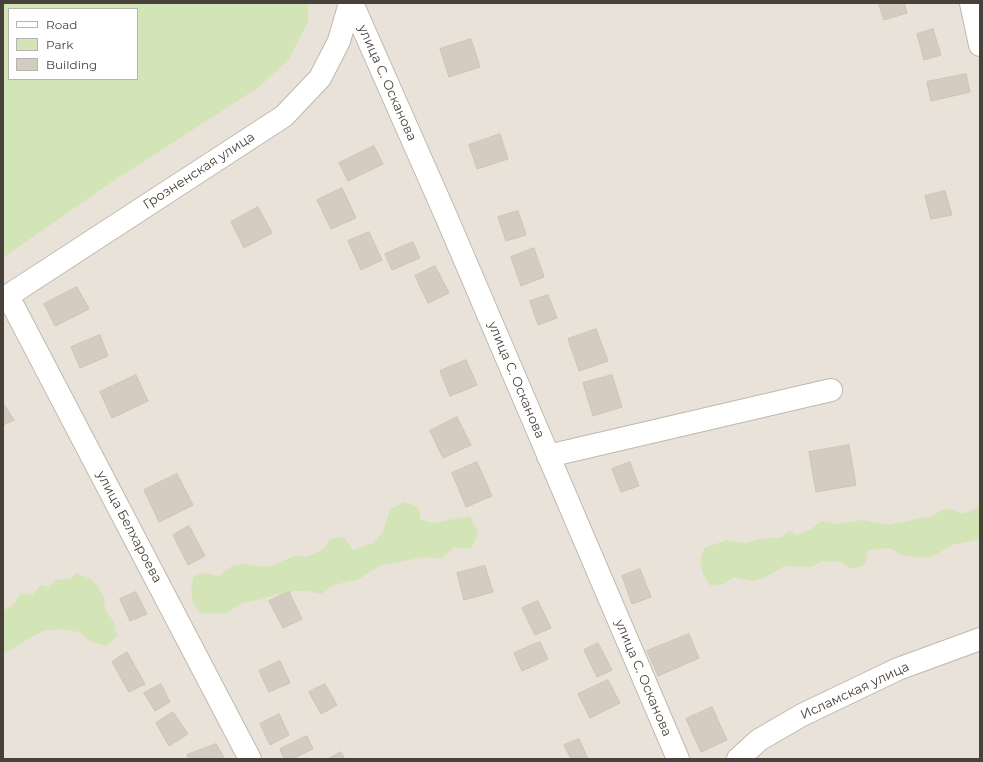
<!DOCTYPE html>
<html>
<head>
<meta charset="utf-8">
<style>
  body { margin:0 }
  #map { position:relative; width:983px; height:762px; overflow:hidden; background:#f4f1eb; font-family:Montserrat,sans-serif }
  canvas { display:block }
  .frame { position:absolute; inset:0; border:4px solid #484139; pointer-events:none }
  .legend { position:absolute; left:8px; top:8px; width:130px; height:72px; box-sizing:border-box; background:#fff; border:1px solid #b6b3b0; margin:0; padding:5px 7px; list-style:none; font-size:12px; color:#484139 }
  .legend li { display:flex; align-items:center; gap:8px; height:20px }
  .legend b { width:20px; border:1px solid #b6b3b0 }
</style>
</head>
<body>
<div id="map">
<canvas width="983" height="762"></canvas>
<div class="frame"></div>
<ul class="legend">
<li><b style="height:5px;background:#fff"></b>Road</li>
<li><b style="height:11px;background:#d3e5b7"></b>Park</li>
<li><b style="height:11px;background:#d5ccc1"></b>Building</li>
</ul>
</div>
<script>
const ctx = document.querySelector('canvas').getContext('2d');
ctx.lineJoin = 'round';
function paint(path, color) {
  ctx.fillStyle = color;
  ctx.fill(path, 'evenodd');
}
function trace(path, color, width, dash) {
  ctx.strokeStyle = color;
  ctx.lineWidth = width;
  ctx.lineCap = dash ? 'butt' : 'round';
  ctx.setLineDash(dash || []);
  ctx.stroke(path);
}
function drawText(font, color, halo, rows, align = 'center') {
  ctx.font = font + ' Montserrat,sans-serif';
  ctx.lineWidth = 3;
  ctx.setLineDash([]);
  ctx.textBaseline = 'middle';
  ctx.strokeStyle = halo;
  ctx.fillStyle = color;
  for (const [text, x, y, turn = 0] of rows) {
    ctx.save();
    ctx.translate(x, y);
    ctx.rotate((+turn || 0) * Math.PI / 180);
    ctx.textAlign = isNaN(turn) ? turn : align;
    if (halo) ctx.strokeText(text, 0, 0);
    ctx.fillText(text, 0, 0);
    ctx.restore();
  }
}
paint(new Path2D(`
  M309,3h671v756h-977v-501l115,-80 190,-156z`), '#e8e2d9');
paint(new Path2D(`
  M3,3h306l-1,19 -19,37 -30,28 -141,91 -115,80zM9,9h128v70h-128z
  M404,502l14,5 3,13 12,3 37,-7 8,17 -7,16 -17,-2 -12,12 -18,-2 -45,9 -20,13 -25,6 -13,9 -14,-3h-14l-6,6 -10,-3 -10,4 -25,5 -16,10 -24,1 -9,-11 -2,-13 3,-14 12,-3 13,3 13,-10 13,-2 23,3 26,-11 13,1 16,-8 7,-10 14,-2 9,13 21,-7 9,-12 7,-21z
  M978,507l2,1v31l-28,6 -22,13 -27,-2 -12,-8 -23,2 -3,15 -14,4 -10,-7 -18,-1 -12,6 -27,-1 -20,12 -13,3 -17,-4 -10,7 -13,2 -8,-12 -3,-13 4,-13 23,-8 18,3 12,-3 14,-2h10l8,-7 8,4 13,-5 12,-9 15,3 26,-4 24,5 44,-9 16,-8 16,6z
  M76,573l15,6 8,9 5,10 1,11 9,13 3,14 -11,10 -16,-5 -11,-9 -20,-3 -15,2 -15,7 -22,14 -4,1v-42l11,-7 7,-11 11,2 9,-10 7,2 8,-7 15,-2z`), '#d3e5b7');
const building = new Path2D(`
  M879,3h25l3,10 -23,7z
  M933,29l8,26 -17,5 -7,-26z
  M471,39l9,28 -31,10 -9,-28z
  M966,74l4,18 -39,9 -4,-19z
  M500,134l8,25 -31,10 -8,-24z
  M374,146l9,18 -35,17 -9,-18z
  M342,188l14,30 -25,11 -14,-29z
  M945,191l7,24 -21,4 -6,-23z
  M258,207l14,26 -28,15 -13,-26z
  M518,211l8,24 -20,6 -8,-24z
  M369,232l13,28 -21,10 -13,-29z
  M413,242l7,16 -28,12 -7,-16z
  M534,248l10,29 -23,9 -10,-29z
  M435,266l14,27 -21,10 -13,-27z
  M77,287l12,22 -34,17 -11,-22z
  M548,295l9,23 -19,7 -8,-24z
  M596,329l12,32 -29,10 -11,-32z
  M100,335l8,21 -28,12 -9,-21z
  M466,360l11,25 -27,11 -10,-25z
  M136,375l12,26 -36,17 -12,-26z
  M612,375l10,32 -29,9 -10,-33z
  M3,403l11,17 -11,5z
  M457,417l14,28 -28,13 -13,-27z
  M849,445l7,40 -40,7 -7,-40z
  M477,462l15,34 -26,11 -14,-34z
  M630,462l9,24 -18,6 -9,-23z
  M177,474l16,31 -34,17 -15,-32z
  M189,526l16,30 -17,9 -15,-30z
  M485,566l8,26 -29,8 -7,-27z
  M640,569l11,28 -19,7 -10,-28z
  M136,592l11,22 -17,7 -10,-22z
  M289,592l13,27 -19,9 -14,-27z
  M538,601l13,27 -16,7 -13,-27z
  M689,634l10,24 -41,18 -11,-25z
  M540,642l8,17 -26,12 -8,-18z
  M598,643l14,27 -15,7 -13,-27z
  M127,652l18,32 -16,8 -17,-30z
  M280,661l10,22 -21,9 -10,-21z
  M608,680l12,23 -30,15 -12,-24z
  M161,684l9,18 -15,9 -11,-18z
  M325,684l12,21 -16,9 -12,-22z
  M712,707l15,33 -26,12 -15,-33z
  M173,712l15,22 -19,12 -13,-23z
  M279,714l10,21 -19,10 -10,-21z
  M307,736l6,13 -21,10h-8l-4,-10z
  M579,739l9,20h-17l-7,-14z
  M216,744l9,15h-36l-2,-4z
  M341,752l4,7h-17z`);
paint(building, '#d5ccc1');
trace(building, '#cfc3b4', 1);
const minor = new Path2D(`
  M352,3l94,213 232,543
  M971,3l9,42
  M8,296l242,463
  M3,299l281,-183 36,-38 19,-37 11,-38
  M548,456l283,-66
  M738,759l21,-19 43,-25 96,-46 82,-30`);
trace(minor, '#bfb8ae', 24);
trace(minor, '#fff', 22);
drawText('13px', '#484139', '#fff', [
  ["улица С. Осканова",387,83,66],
  ["Грозненская улица",199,171,-33],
  ["улица С. Осканова",516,380,67],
  ["улица Белхароева",129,527,62],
  ["улица С. Осканова",643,678,67],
  ["Исламская улица",855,691,-25]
]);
</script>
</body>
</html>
